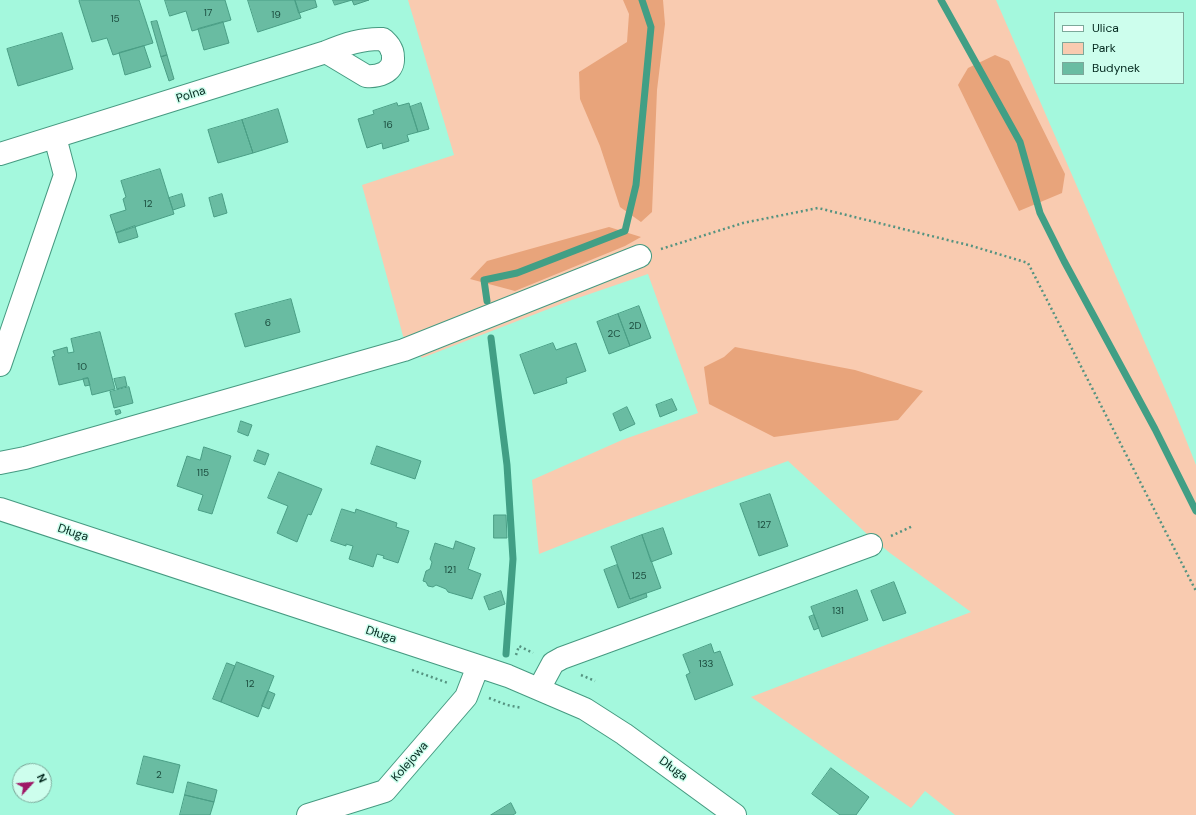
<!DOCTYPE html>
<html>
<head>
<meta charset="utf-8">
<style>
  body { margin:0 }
  #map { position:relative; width:1196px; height:815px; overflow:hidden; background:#a4f8dd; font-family:"DM Sans",sans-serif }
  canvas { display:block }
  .legend { position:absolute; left:1054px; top:12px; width:130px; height:72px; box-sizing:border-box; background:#cdfeed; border:1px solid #7ca89a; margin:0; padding:5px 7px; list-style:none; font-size:12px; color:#03281e }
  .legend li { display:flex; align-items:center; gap:8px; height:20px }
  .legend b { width:20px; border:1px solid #7ca89a }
  .north { position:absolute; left:12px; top:763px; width:40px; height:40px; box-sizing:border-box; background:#cdfeed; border:1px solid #7ca89a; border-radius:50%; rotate:64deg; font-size:11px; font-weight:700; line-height:16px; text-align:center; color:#03281e }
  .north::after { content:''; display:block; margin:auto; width:14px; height:18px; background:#9e1766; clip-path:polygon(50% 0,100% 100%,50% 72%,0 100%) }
</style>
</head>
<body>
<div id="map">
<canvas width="1196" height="815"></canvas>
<ul class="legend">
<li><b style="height:5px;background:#fff"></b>Ulica</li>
<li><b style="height:11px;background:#f9cbb0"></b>Park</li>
<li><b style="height:11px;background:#69bca2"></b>Budynek</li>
</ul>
<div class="north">N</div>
</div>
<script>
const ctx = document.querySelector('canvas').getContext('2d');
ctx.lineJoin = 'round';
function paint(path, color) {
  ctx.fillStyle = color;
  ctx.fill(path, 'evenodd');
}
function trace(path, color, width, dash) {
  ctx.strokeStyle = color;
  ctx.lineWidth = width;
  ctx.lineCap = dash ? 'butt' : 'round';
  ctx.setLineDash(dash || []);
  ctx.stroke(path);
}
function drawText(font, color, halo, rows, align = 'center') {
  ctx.font = font + ' "DM Sans",sans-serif';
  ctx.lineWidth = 3;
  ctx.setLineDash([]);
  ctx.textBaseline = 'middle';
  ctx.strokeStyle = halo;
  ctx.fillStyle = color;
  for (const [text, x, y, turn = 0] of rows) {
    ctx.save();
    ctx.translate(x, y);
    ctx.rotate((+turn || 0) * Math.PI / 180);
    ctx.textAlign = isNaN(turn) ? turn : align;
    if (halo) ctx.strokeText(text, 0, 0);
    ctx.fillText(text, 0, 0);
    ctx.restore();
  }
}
paint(new Path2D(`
  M408,0h588l179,412 21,53v350h-241l-30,-24 -14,17 -160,-111 220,-85 -81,-59 -23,-19 -79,-73c-84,30 -167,60 -249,93l-7,-74 90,-40 76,-27 -50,-139 -79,27 -147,57 -19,-22 -41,-151 92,-30z`), '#f9cbb0');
paint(new Path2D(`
  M623,0h40l2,24 -8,66 -5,122 -11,10 -21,-15 -20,-61 -20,-47 -1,-27 48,-30 2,-28z
  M995,55l14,6 56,113 -3,19 -43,18 -61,-126 10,-17z
  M609,227l32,10 -16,9 -110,45 -45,-12 17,-18z
  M735,347l120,23 68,21 -25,29 -124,17 -65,-33 -5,-37 20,-10z`), '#e8a47b');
trace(new Path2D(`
  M941,0l79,142 20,71 24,48 91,168 41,82
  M487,301l-3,-21 33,-7 108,-42 11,-46 15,-158 -9,-27
  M491,338l16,127 6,94 -7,95`), '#419f85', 7);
const building = new Path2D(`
  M81,0h58l14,43 -40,12 -6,-17 -15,4 -13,-41z
  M165,0h60l6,20 -39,11 -6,-20 -16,5z
  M248,0h47l6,18 -43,14z
  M295,0h20l2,7 -18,6z
  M333,0h36l-15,5 -2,-5 -17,5z
  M157,21l10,34 -6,2 -10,-35z
  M223,22l6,21 -25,7 -6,-21z
  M62,33l11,36 -55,17 -11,-37z
  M144,46l7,21 -26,8 -6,-22z
  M167,55l7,24 -5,2 -8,-24z
  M397,103l1,3 11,-3 9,29 -11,3 2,6 -26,8 -1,-6 -15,5 -9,-29 16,-5 -1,-3z
  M421,103l8,26 -11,3 -8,-25z
  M278,109l10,33 -35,11 -11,-33z
  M242,120l11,33 -35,10 -10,-33z
  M160,169l14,45 -58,19 -6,-18 16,-5 -3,-11 3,-2 -5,-16z
  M182,194l3,12 -12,4 -4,-12z
  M222,194l5,19 -13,4 -5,-19z
  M135,226l3,11 -19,6 -3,-10z
  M291,299l9,33 -55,15 -10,-33z
  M639,306l12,32 -21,8 -12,-32z
  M618,314l12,32 -21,8 -12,-32z
  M100,332l15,57 -23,6 -4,-17 -29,7 -7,-28 3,-1 -2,-5 14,-4 1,6 6,-1 -3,-13z
  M553,343l3,7 20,-7 10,28 -20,7 1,5 -33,11 -14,-39z
  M125,377l2,9 -10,3 -3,-10z
  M88,378l2,7 -5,1 -2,-7z
  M129,387l4,16 -19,5 -4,-16z
  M672,399l5,11 -17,7 -4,-12z
  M627,407l8,17 -15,7 -7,-17z
  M120,410l1,3 -5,2 -1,-4z
  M241,421l11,4 -4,11 -10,-4z
  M377,446l44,15 -6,18 -44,-15z
  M204,447l27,9 -19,58 -14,-4 5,-15 -26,-9 10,-30 13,4z
  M258,450l11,4 -4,11 -11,-4z
  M279,472l43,17 -11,26 -3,-1 -11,28 -20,-9 11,-27 -20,-8z
  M770,494l18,52 -29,10 -19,-52z
  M342,509l13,4 1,-4 41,14 -1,4 13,4 -11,32 -15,-5 1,-2 -7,-2 -4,13 -24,-8 4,-13 -7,-2v2l-15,-5z
  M494,515h12l1,23h-13z
  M663,528l9,26 -21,8 -9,-27z
  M642,535l19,53 -31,11 -19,-52z
  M456,541l19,7 -7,21 13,5 -9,25 -24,-7 -2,-3 -10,-4 -3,2 -5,-1 -2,-4 -3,-1 3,-10 4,-2 2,-7 -2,-3 5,-16 18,6z
  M617,565l13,34 16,-6 1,4 -29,11 -14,-38z
  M894,582l12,31 -23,8 -12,-30z
  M857,590l11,30 -46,17 -11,-30z
  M501,591l4,13 -16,6 -5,-13z
  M814,615l5,13 -5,2 -5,-13z
  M711,644l3,9 6,-2 13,34 -38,15 -9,-25 4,-2 -7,-18z
  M237,662l37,14 -16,41 -37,-15z
  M227,663l8,3 -14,36 -8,-3z
  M268,691l7,3 -6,15 -7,-3z
  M144,756l36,9 -7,28 -36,-9z
  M831,768l38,29 -13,18h-16l-28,-21z
  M188,782l29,8 -3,12 -29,-7z
  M185,795l29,7 -4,13h-30z
  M511,803l5,10 -3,2h-22z`);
paint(building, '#69bca2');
trace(building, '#4a9e85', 1);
const minor = new Path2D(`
  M0,154l326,-102c19,-8 37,-14 57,-13 3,3 7,6 8,10 2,2 2,6 2,9 1,15 -16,19 -27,18l-40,-24
  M0,365l65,-190 -10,-38
  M0,463l25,-5 379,-108 236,-94
  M0,509l478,157 30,10 77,33 39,25 111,81
  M539,689l14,-26 9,-5 309,-113
  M308,815l77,-24 81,-94 12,-31`);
trace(minor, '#469a81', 24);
trace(new Path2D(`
  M661,249l82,-26 75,-15 154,38 56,17 168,328
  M891,536l22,-10
  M516,655l3,-9 14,7
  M412,670l36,13
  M581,675l14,6
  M489,698l18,7 15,3`), '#559380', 2.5, [2, 3]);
trace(minor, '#fff', 22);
drawText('10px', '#1c4d3f', null, [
  ["17",208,13],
  ["19",276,15],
  ["15",115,19],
  ["16",388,125],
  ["12",148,204],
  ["6",268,323],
  ["2D",635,326],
  ["2C",614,334],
  ["10",82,367],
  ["115",203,473],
  ["127",764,525],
  ["121",450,570],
  ["125",639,576],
  ["131",838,611],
  ["133",706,664],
  ["12",250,684],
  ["2",159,775]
]);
drawText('12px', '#03281e', '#cdfeed', [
  ["Polna",191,95,-18],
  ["Długa",73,533,18],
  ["Długa",381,635,18],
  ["Kolejowa",410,762,-49],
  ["Długa",673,769,36]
]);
</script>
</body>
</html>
